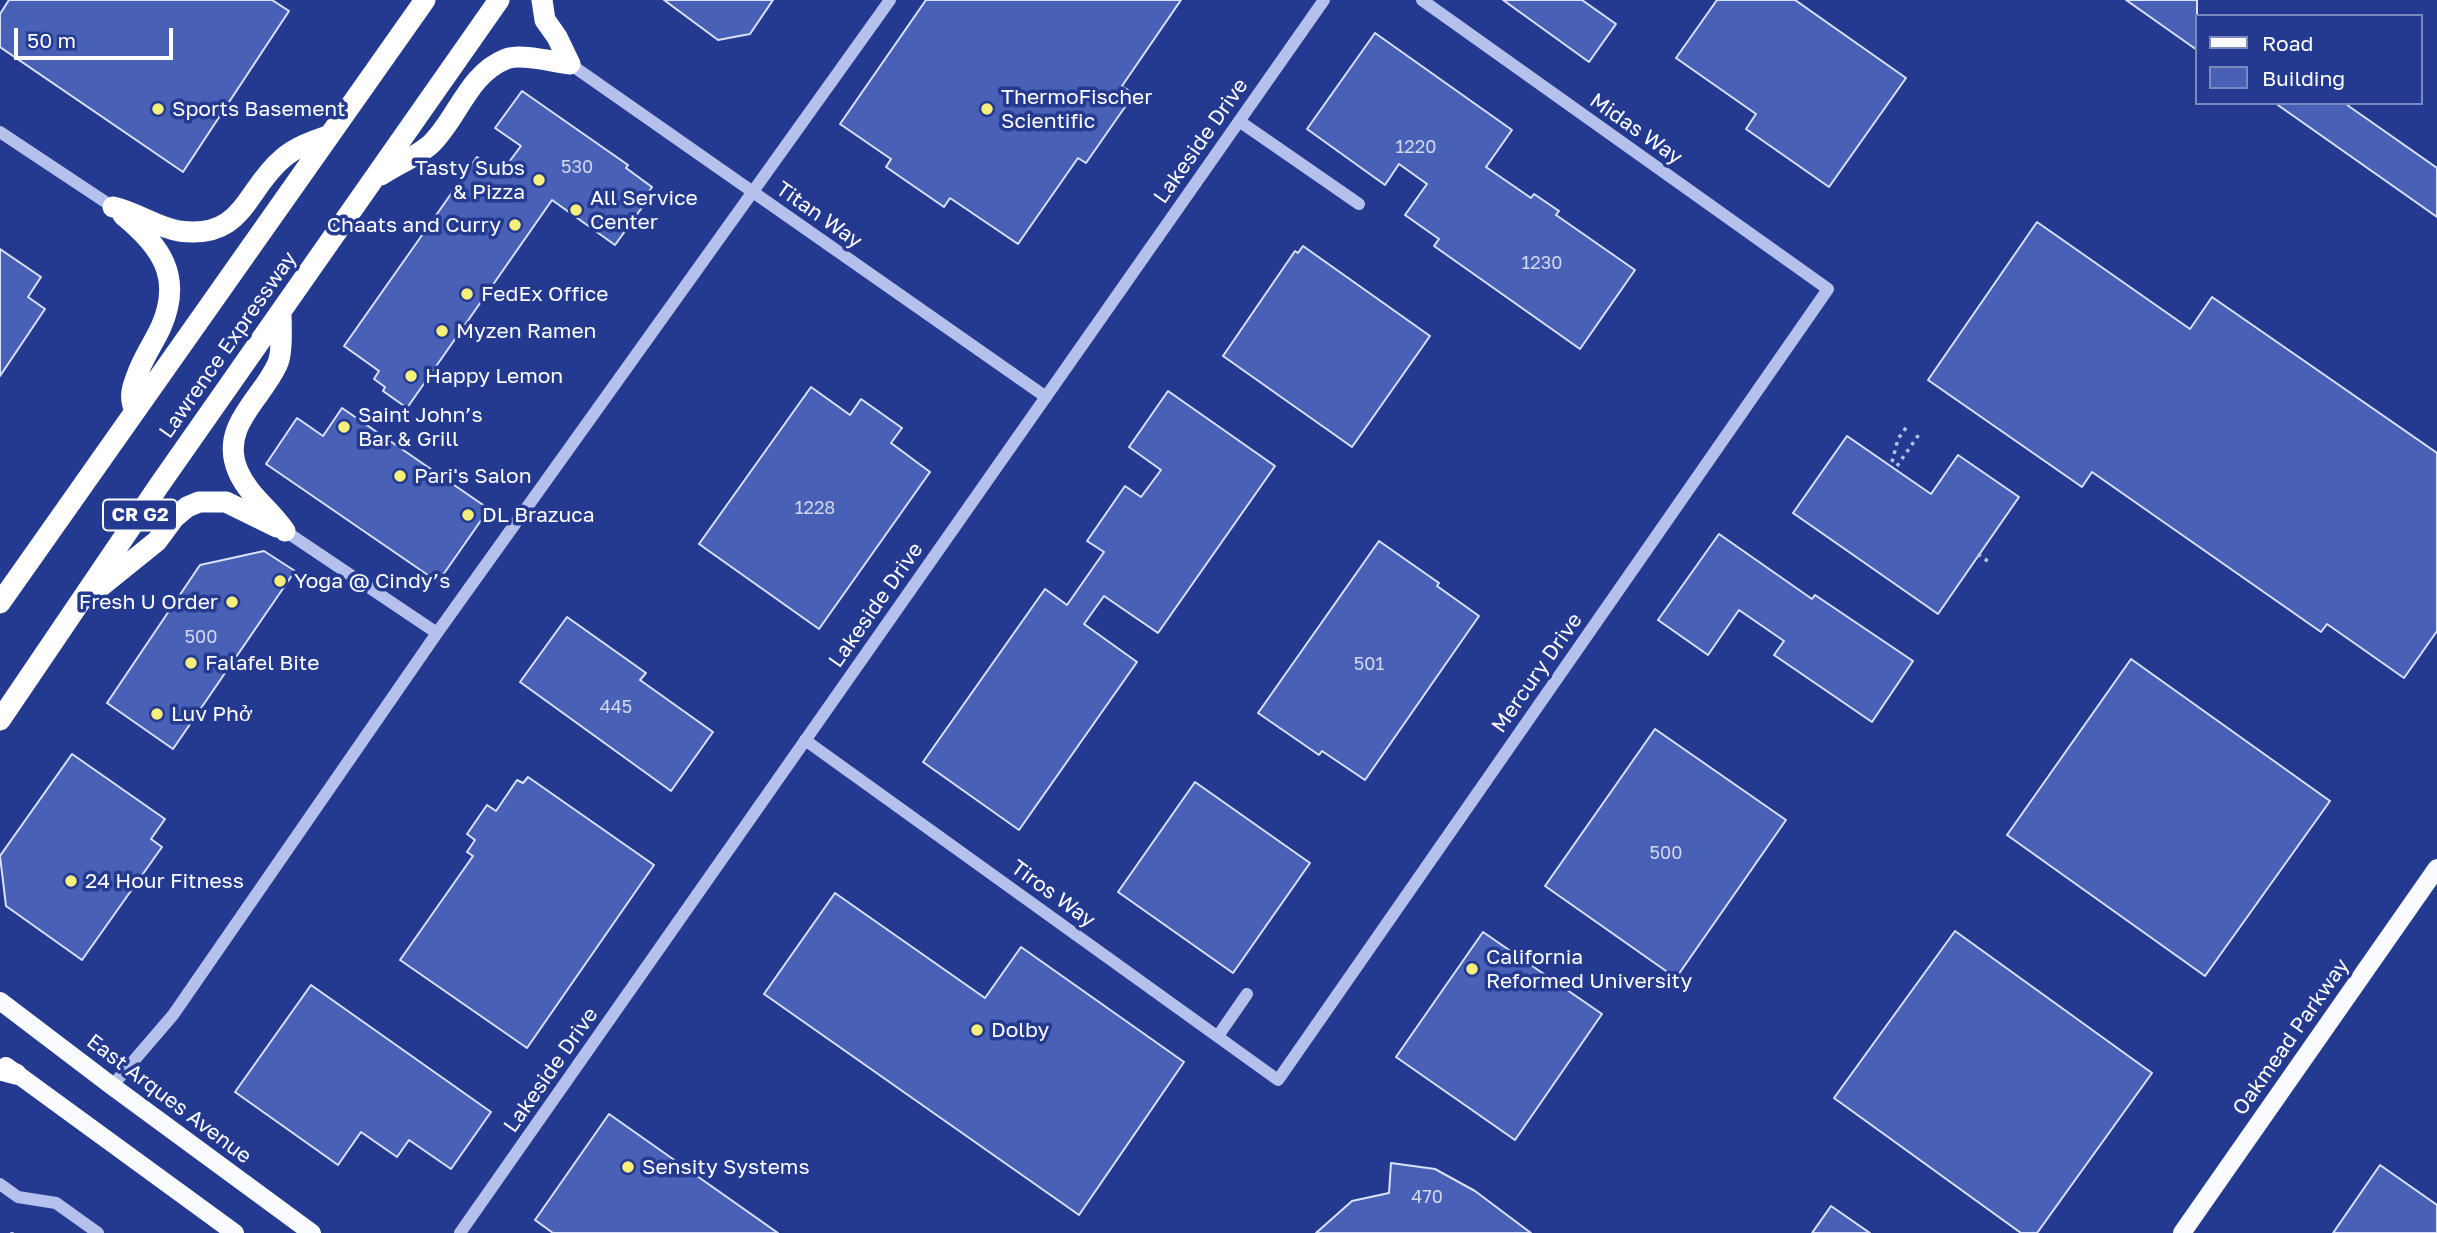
<!DOCTYPE html>
<html>
<head>
<meta charset="utf-8">
<style>
  body { margin:0 }
  #map { position:relative; width:2437px; height:1233px; overflow:hidden; background:#243a90; font-family:"Golos Text",sans-serif }
  canvas { display:block }
  .legend { position:absolute; left:2195px; top:14px; width:228px; height:91px; box-sizing:border-box; background:#243a90; border:2px solid #7c89bc; margin:0; padding:9px 12px; list-style:none; font-size:21px; color:#fff }
  .legend li { display:flex; align-items:center; gap:14px; height:35px }
  .legend b { width:35px; border:2px solid #7c89bc }
  .scale { position:absolute; left:14px; top:28px; width:159px; height:32px; box-sizing:border-box; border:4px solid #fff; border-top:0; padding-left:9px; font-size:21px; line-height:24px; white-space:nowrap; color:#fff; -webkit-text-stroke:5px #243a90; paint-order:stroke }
</style>
</head>
<body>
<div id="map">
<canvas width="2437" height="1233"></canvas>
<ul class="legend">
<li><b style="height:9px;background:#fafbff"></b>Road</li>
<li><b style="height:19px;background:#4860b5"></b>Building</li>
</ul>
<div class="scale">50 m</div>
</div>
<script>
const ctx = document.querySelector('canvas').getContext('2d');
ctx.lineJoin = 'round';
function paint(path, color) {
  ctx.fillStyle = color;
  ctx.fill(path, 'evenodd');
}
function trace(path, color, width, dash) {
  ctx.strokeStyle = color;
  ctx.lineWidth = width;
  ctx.lineCap = dash ? 'butt' : 'round';
  ctx.setLineDash(dash || []);
  ctx.stroke(path);
}
function drawText(font, color, halo, rows, align = 'center') {
  ctx.font = font + ' "Golos Text",sans-serif';
  ctx.lineWidth = 7;
  ctx.setLineDash([]);
  ctx.textBaseline = 'middle';
  ctx.strokeStyle = halo;
  ctx.fillStyle = color;
  for (const [text, x, y, turn = 0] of rows) {
    ctx.save();
    ctx.translate(x, y);
    ctx.rotate((+turn || 0) * Math.PI / 180);
    ctx.textAlign = isNaN(turn) ? turn : align;
    if (halo) ctx.strokeText(text, 0, 0);
    ctx.fillText(text, 0, 0);
    ctx.restore();
  }
}
const building = new Path2D(`
  M9,0h263l17,11 -106,161 -183,-125v-33z
  M664,0h109l-23,34 -32,6z
  M926,0h255l-59,86 12,8 -48,69 -8,-5 -60,86 -68,-46 -6,9 -58,-40 5,-8 -51,-35z
  M1503,0h79l34,24 -27,38z
  M1717,0h78l111,78 -77,109 -83,-58 10,-15 -80,-56z
  M2126,0h71v50z
  M1375,33l137,97 -26,37 45,31 3,-4 25,17 -3,4 79,55 -55,79 -146,-103 5,-7 -34,-24 22,-31 -28,-20 -14,21 -78,-56z
  M522,91l106,74 -2,3 26,19 -4,6 3,2 -36,50 -63,-45 -145,208 -24,-17 2,-4 -11,-8 5,-8 -35,-25 133,-189 23,17 21,-28 -26,-18z
  M2275,103h70l5,4 87,61v49z
  M2037,222l153,107 22,-32 225,156v178l-33,47 -77,-54 -6,8 -229,-160 -10,15 -154,-107z
  M1303,246l127,90 -78,111 -129,-91 72,-105 3,2z
  M0,249l41,28 -13,20 17,12 -45,67z
  M811,387l39,28 11,-16 41,29 -11,15 39,29 -111,157 -120,-85z
  M1168,391l107,75 -117,167 -54,-37 -20,28 53,38 -118,168 -96,-68 122,-173 22,16 37,-53 -17,-11 38,-55 16,11 20,-27 -32,-23z
  M342,408l147,101 -51,73 -172,-118 31,-46 26,18z
  M1847,436l84,58 27,-39 61,42 -81,117 -145,-101z
  M1719,534l93,65 3,-4 98,66 -41,61 -98,-67 10,-14 -45,-31 -31,45 -50,-35z
  M1379,541l60,42 -2,3 42,30 -114,164 -43,-29 -3,4 -61,-42z
  M264,551l31,20 -122,178 -66,-46 93,-138z
  M567,617l79,56 -6,7 73,52 -42,59 -151,-109z
  M2131,659l199,142 -125,175 -198,-141z
  M1655,729l131,91 -110,158 -131,-92z
  M72,754l93,65 -14,20 11,8 -80,113 -76,-54 -6,-50z
  M528,777l126,88 -127,183 -127,-88 73,-104 -6,-4 8,-12 -8,-6 20,-29 9,6 21,-31 6,3z
  M1195,782l115,81 -77,110 -115,-81z
  M835,893l150,105 36,-51 163,115 -105,153 -315,-221z
  M1955,931l197,142 -115,160h-16l-187,-135z
  M1483,932l119,82 -87,126 -119,-83z
  M311,985l180,127 -40,57 -42,-29 -12,17 -36,-25 -23,33 -103,-73z
  M609,1114l169,119h-225l-18,-13z
  M1391,1163l44,6 40,22 56,42h-215l36,-32 37,-8z
  M2380,1165l57,40v28h-104z
  M1831,1206l39,27h-58z`);
paint(building, '#4860b5');
trace(building, '#dae1f9', 2);
trace(new Path2D(`
  M1892,462l6,-23 10,-14
  M1897,466l23,-33
  M1978,554l11,8
  M12,1233v-1`), '#b5c1ec', 3.5, [3.5, 5]);
trace(new Path2D(`
  M570,64l476,333
  M1239,121l120,83
  M0,132l113,75
  M285,531l152,102
  M805,740l473,340 550,-791 -406,-289
  M1218,1036l29,-42
  M112,1086l61,-71 264,-382 453,-633
  M0,1184l18,13 38,6 42,30
  M460,1233l864,-1233`), '#b5c1ec', 12);
trace(new Path2D(`
  M0,1001l112,85 200,147
  M6,1066l229,167
  M2182,1233l255,-365`), '#fafbff', 18);
trace(new Path2D(`
  M542,0l3,20 12,17 13,27
  M381,175c15,-10 37,-19 50,-31 27,-26 37,-70 75,-85 15,-6 47,3 64,5
  M113,207c23,5 43,20 66,24 65,9 66,-41 103,-72 13,-12 31,-18 48,-24
  M123,215c38,31 60,62 38,112 -7,15 -16,28 -22,43 -6,15 -11,26 -4,41
  M281,311c0,14 2,43 -4,54 -16,35 -58,62 -39,106 10,24 33,39 47,60
  M100,587l57,-46 17,-23 13,-11 12,-5h27l51,25
  M0,603l425,-603
  M0,720l160,-236 339,-484
  M0,1070l16,4`), '#fff', 21);
for (const [x, y, r, color] of [
  [158,109,7,"#f6ef79"],
  [987,109,7,"#f6ef79"],
  [539,180,7,"#f6ef79"],
  [576,210,7,"#f6ef79"],
  [515,225,7,"#f6ef79"],
  [467,294,7,"#f6ef79"],
  [442,331,7,"#f6ef79"],
  [411,376,7,"#f6ef79"],
  [344,427,7,"#f6ef79"],
  [400,476,7,"#f6ef79"],
  [468,515,7,"#f6ef79"],
  [280,581,7,"#f6ef79"],
  [232,602,7,"#f6ef79"],
  [191,663,7,"#f6ef79"],
  [157,714,7,"#f6ef79"],
  [71,881,7,"#f6ef79"],
  [1472,969,7,"#f6ef79"],
  [977,1030,7,"#f6ef79"],
  [628,1167,7,"#f6ef79"]
]) {
  const dot = new Path2D();
  dot.arc(x, y, r, 0, 2 * Math.PI);
  ctx.fillStyle = color;
  ctx.fill(dot);
  trace(dot, '#243a90', 2.5);
}
drawText('18px', '#d1d7ec', null, [
  ["1220",1416,147],
  ["530",577,167],
  ["1230",1542,263],
  ["1228",815,508],
  ["500",201,637],
  ["501",1369,664],
  ["445",616,707],
  ["500",1666,853],
  ["470",1427,1197]
]);
for (const [x, y, w] of [
  [140,515,74]
]) {
  const box = new Path2D();
  box.roundRect(x - w / 2, y - 15.5, w, 31, 5);
  ctx.fillStyle = '#243a90';
  ctx.fill(box);
  trace(box, '#fff', 2);
}
drawText('bold 19px', '#fff', null, [
  ["CR G2",140,515]
]);
drawText('21px', '#fff', '#243a90', [
  ["ThermoFischer",1001,97],
  ["Scientific",1001,121],
  ["Sports Basement",172,109],
  ["Tasty Subs",525,168,"right"],
  ["& Pizza",525,192,"right"],
  ["All Service",590,198],
  ["Center",590,222],
  ["Chaats and Curry",501,225,"right"],
  ["FedEx Office",481,294],
  ["Myzen Ramen",456,331],
  ["Happy Lemon",425,376],
  ["Saint John’s",358,415],
  ["Bar & Grill",358,439],
  ["Pari's Salon",414,476],
  ["DL Brazuca",482,515],
  ["Yoga @ Cindy’s",294,581],
  ["Fresh U Order",218,602,"right"],
  ["Falafel Bite",205,663],
  ["Luv Phở",171,714],
  ["24 Hour Fitness",85,881],
  ["California",1486,957],
  ["Reformed University",1486,981],
  ["Dolby",991,1030],
  ["Sensity Systems",642,1167]
], 'left');
drawText('21px', '#fff', '#243a90', [
  ["Midas Way",1636,129,35],
  ["Lakeside Drive",1201,141,-55],
  ["Titan Way",819,215,35],
  ["Lawrence Expressway",228,345,-55],
  ["Lakeside Drive",876,605,-55],
  ["Mercury Drive",1537,673,-55],
  ["Tiros Way",1053,894,36],
  ["Oakmead Parkway",2291,1037,-55],
  ["Lakeside Drive",551,1070,-55],
  ["East Arques Avenue",169,1099,37]
]);
</script>
</body>
</html>
